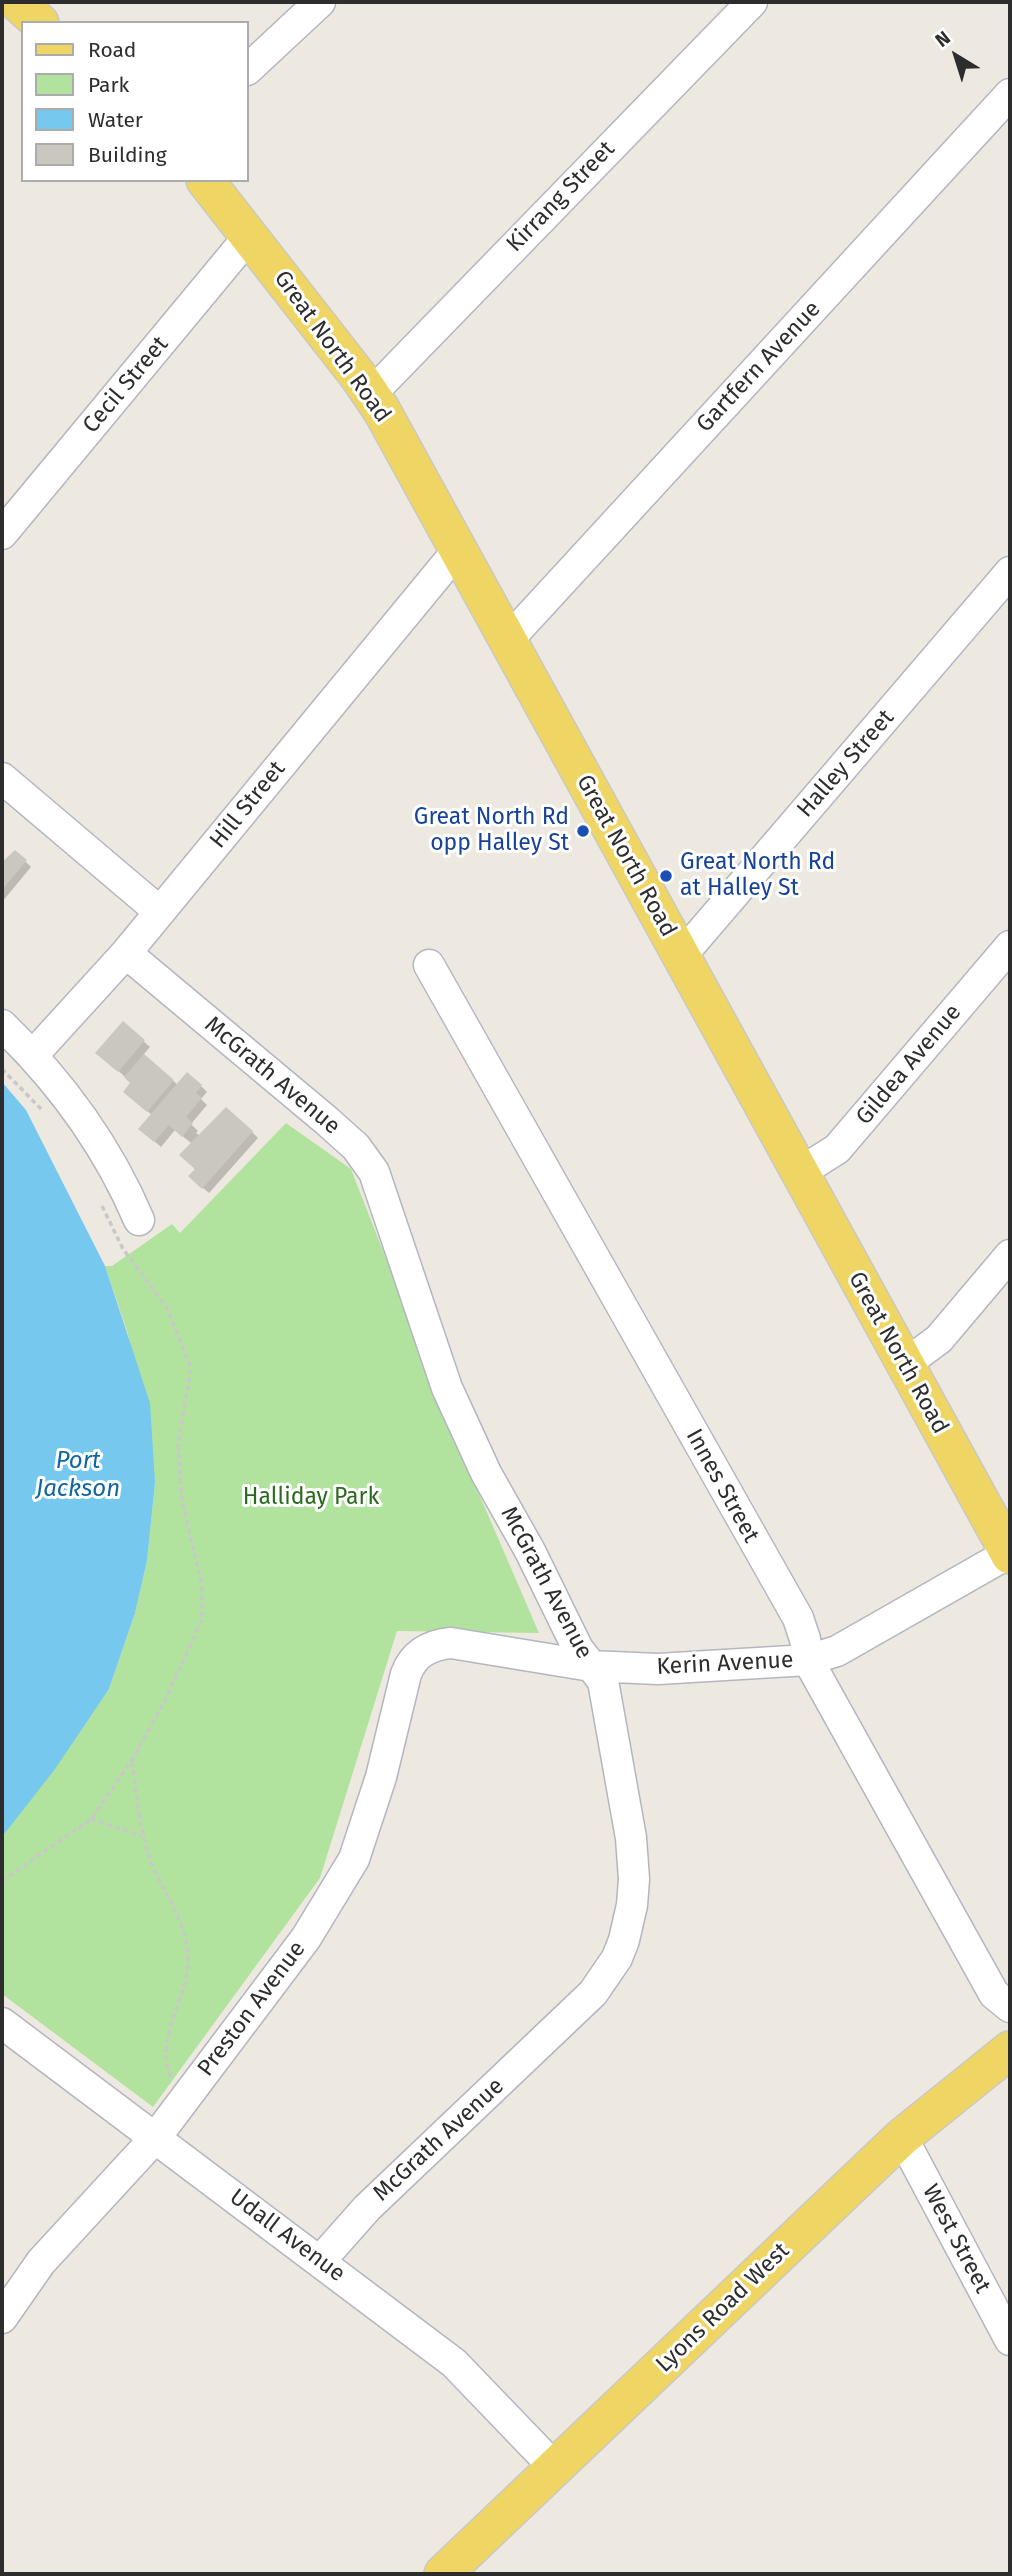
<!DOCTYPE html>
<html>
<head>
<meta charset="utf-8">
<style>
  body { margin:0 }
  #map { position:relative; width:1012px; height:2576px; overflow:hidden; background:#eee9e0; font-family:"Fira Sans",sans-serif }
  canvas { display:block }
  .frame { position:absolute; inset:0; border:4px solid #2d2d2d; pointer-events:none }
  .legend { position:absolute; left:21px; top:21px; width:228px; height:161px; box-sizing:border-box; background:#fff; border:2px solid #ababab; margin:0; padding:9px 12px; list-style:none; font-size:21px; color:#2d2d2d }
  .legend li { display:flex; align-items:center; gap:14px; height:35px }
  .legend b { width:35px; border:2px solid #ababab }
  .north { position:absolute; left:921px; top:21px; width:70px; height:70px; -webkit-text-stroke:5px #fff; paint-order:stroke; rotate:322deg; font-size:19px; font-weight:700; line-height:28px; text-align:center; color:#2d2d2d }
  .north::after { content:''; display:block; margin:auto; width:24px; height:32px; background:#2d2d2d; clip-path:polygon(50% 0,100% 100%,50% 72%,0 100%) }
</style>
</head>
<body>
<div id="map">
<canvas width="1012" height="2576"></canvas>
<div class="frame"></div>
<ul class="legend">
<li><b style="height:9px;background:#efd664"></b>Road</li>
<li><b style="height:19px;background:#b2e39e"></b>Park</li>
<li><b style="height:19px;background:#76c8ee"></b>Water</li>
<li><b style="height:19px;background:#cac7be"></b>Building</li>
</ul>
<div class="north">N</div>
</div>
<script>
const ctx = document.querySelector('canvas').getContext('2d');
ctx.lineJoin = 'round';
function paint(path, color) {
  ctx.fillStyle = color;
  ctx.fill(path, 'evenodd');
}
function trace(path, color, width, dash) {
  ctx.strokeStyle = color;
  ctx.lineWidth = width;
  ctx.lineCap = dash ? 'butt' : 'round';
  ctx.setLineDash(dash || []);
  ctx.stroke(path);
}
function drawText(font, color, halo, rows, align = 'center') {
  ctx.font = font + ' "Fira Sans",sans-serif';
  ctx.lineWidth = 6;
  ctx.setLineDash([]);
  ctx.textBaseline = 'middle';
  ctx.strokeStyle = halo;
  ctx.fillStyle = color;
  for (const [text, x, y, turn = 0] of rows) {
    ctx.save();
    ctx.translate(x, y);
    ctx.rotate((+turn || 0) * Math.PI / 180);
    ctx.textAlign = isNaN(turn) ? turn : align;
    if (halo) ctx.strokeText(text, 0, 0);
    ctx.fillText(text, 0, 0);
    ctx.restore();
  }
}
paint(new Path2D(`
  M286,1123l65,46 116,297 72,167 -142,-2 -77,247 -167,229 -151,-113v-157l107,-148 26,-76 12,-52 8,-78 -27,-149 -23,-68h7l60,-42 8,9z`), '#b2e39e');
paint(new Path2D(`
  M2,1082l24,28 79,156 45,137 5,80 -8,78 -12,52 -26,76 -54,80 -53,68z`), '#76c8ee');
paint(new Path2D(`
  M25,861l6,6 -29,35v-38z
  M123,1023l27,24 -7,8 35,30 23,1 6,6 -6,7 6,6 -16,19 7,7 -2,2 6,4 50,-5 6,6 -49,55 -13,-11 -5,-39 -16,-13 -14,17 -15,-13 6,-19 -21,-18 1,-14 -28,-25z`), '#0003');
paint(new Path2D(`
  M15,850l12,10 -25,30v-28z
  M123,1021l22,19 -27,32 -23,-19z
  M144,1054l30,26 -27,32 -24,-20 7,-9 -6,-6z
  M187,1072l15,13 -6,8 6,5 -16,19 7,6 -11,14 -13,-12 -15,17 -16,-13z
  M226,1107l27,24 -51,58 -14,-13 7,-7 -16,-14z`), '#cac7be');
const minor = new Path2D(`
  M247,70l73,-68
  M371,394l381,-392
  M2,534l248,-299
  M507,641l503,-547
  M2,778l158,134
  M126,953l201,168 29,26 18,25 73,216 39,85 44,78 48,98 25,32 28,157 3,41 -2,26 -8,35 -7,18 -24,35 -226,215 -47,53
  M681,956l329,-384
  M429,965l369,653 7,21 3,21 186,334 16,13
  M2,1025c57,55 106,122 137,195
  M33,1055l93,-102 332,-403
  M799,1173l38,-24 173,-203
  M904,1365l35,-26 71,-84
  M2,2023l452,340 101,105
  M902,2137l108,203
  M2,2318l39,-56 115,-125 150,-199 48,-79 27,-82 25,-103c8,-21 24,-29 45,-31l140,23 67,3 150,-9 29,-9 172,-98`);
const major = new Path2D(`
  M17,2l23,21
  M205,180l154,197 23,34 628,1144
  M443,2574l459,-437 108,-87`);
trace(minor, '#b3b6c0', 33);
trace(major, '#c8c8c8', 40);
trace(new Path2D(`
  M2,1069l40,41
  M132,1762c5,32 7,65 17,95 12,35 41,66 39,105 -1,38 -34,77 -17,115
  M91,1819l51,17
  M2,1881l89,-62 41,-59 32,-58 38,-82v-34l-20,-85 -4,-56 13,-77 -24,-60 -44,-59 -22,-45`), '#c8c8c8', 3.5, [5, 3.5]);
trace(minor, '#fff', 30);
trace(major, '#efd664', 37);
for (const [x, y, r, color] of [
  [583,831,7,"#1a4fb4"],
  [666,876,7,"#1a4fb4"]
]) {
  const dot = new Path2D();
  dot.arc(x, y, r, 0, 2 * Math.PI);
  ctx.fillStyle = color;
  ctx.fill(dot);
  trace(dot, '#fff', 2.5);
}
drawText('23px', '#2d2d2d', '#fff', [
  ["Kirrang Street",561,197,-46],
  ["Great North Road",332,347,54],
  ["Gartfern Avenue",759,367,-47],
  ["Cecil Street",126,385,-50],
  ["Halley Street",846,764,-49],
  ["Hill Street",248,805,-51],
  ["Great North Road",626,856,61],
  ["Gildea Avenue",909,1065,-50],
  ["McGrath Avenue",272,1076,40],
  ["Great North Road",898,1353,61],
  ["Innes Street",722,1486,61],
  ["McGrath Avenue",546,1583,62],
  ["Kerin Avenue",725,1664,-3],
  ["Preston Avenue",252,2009,-53],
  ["McGrath Avenue",439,2140,-43],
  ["Udall Avenue",287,2236,37],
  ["West Street",956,2239,62],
  ["Lyons Road West",723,2308,-44]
]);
drawText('23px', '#164399', '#fff', [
  ["Great North Rd",569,818],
  ["opp Halley St",569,844],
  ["Great North Rd",680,863,"left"],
  ["at Halley St",680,889,"left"]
], 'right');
drawText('23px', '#296b1c', '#fff', [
  ["Halliday Park",311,1498]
]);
drawText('italic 24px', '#10669f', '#fff', [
  ["Port",78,1461],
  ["Jackson",78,1489]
]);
</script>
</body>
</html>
